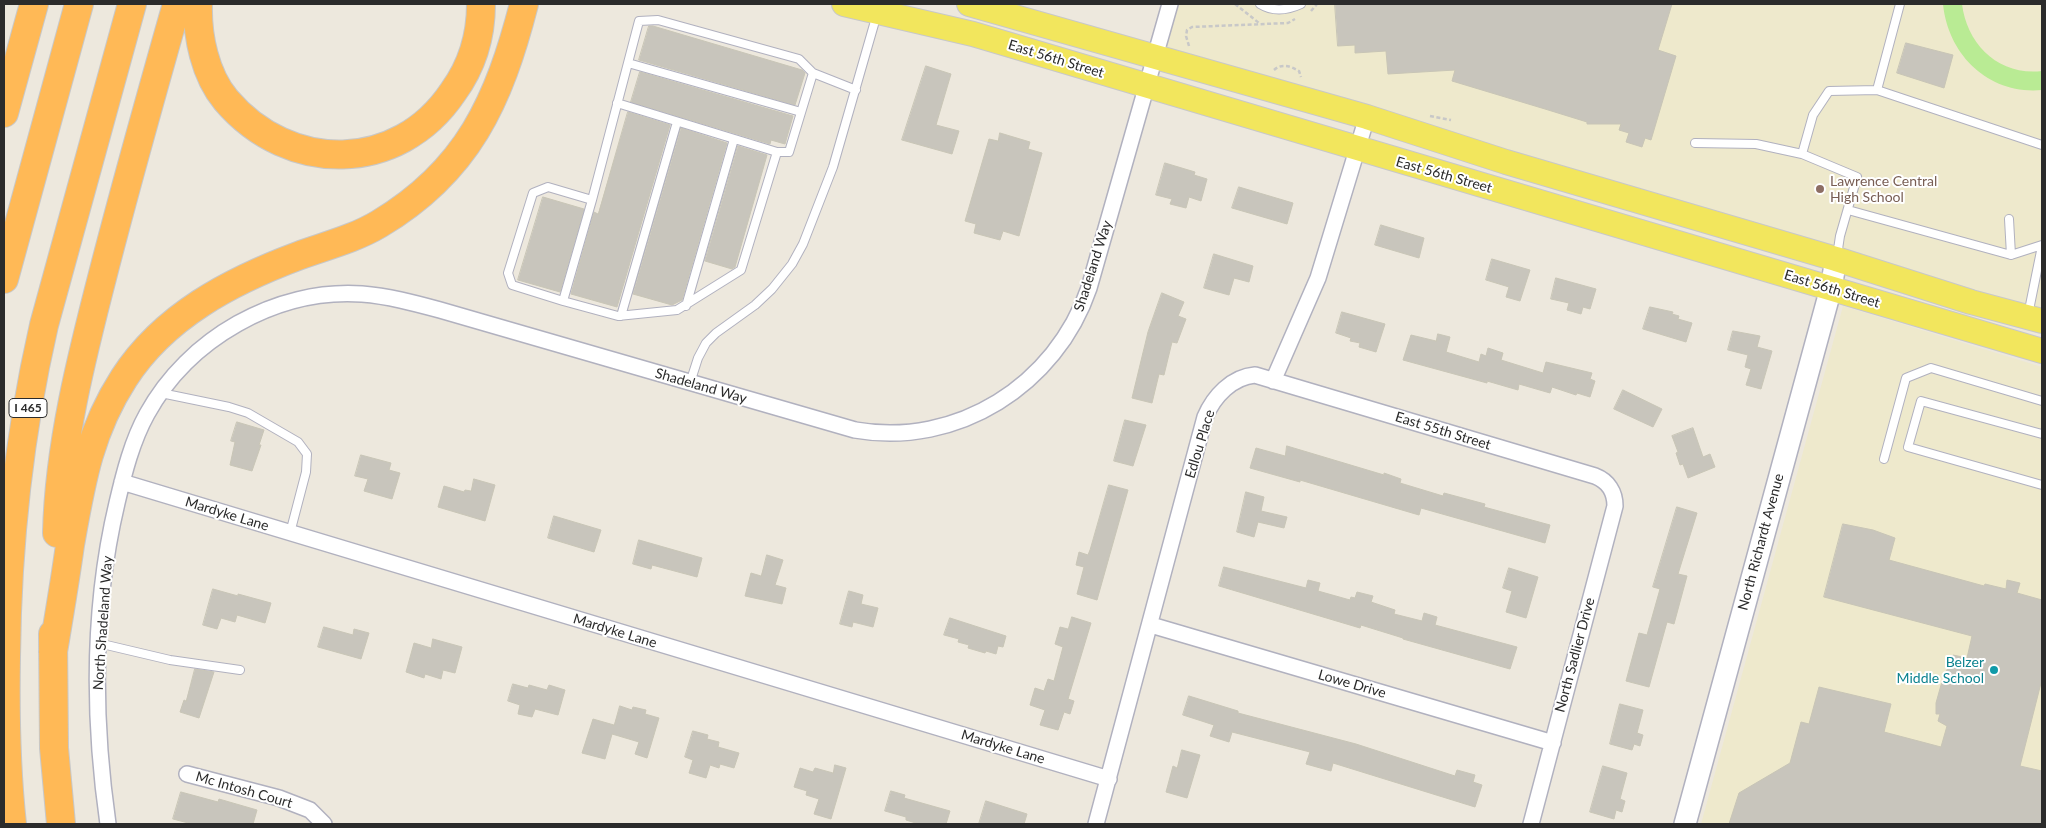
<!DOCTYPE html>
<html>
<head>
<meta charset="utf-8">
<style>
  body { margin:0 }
  #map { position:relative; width:2046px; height:828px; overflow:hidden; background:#ede8dd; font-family:Lato,sans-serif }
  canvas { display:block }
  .frame { position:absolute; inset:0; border:5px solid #2b2b2b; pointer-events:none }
</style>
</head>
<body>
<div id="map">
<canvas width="2046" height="828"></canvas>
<div class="frame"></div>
</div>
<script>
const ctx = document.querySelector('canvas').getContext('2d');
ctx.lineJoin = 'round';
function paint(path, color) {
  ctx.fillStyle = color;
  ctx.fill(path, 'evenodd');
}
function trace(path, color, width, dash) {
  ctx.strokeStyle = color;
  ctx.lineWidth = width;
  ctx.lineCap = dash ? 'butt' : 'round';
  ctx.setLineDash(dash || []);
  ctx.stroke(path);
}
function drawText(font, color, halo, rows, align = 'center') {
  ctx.font = font + ' Lato,sans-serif';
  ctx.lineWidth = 4;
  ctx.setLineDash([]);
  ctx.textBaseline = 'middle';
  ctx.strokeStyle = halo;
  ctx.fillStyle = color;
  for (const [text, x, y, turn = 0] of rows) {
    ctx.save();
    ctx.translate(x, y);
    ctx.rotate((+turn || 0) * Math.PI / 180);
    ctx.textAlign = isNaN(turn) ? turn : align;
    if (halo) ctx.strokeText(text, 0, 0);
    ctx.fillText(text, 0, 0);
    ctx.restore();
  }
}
paint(new Path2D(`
  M1170,4h872v316l-887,-263z
  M1843,306l199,61v457h-341z`), '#eee9cc');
paint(new Path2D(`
  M1943,4h19c5,41 37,72 80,67v19c-53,5 -94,-35 -99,-86z`), '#b9eb94');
const building = new Path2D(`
  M1335,4h337l-14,46 18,6 -25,84 -6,-2 -3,9 -16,-5 3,-9 -10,-3 2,-6h-34v-2l-42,-13 -93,-28 3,-11 -67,4 -2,-23 -31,2v-8l-17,1z
  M649,26h4l149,44 3,3 -10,32 -156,-45z
  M1906,43l47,12 -9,33 -47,-15z
  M926,66l25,8 -15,51 23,6 -7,23 -50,-14z
  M640,72l153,44 -8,28 -14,-4 -1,4 -139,-42z
  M628,112l42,13 -53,182 -46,-13 23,-82 4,2z
  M681,128l46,15 -45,157 -10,5 -39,-11z
  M1000,133l30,9 -2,7 14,4 -23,83 -16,-5 -3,9 -26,-7 2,-9 -11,-3 24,-82 9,2z
  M738,146l29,9 -32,112 -3,2 -27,-8z
  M1165,163l30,9 -1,3 13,4 -6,22 -12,-4 -3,11 -16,-4 2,-5 -16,-4z
  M1239,187l54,16 -6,21 -55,-16z
  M543,197l41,12 -24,83 -42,-12z
  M1381,225l43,13 -5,20 -44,-13z
  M1214,254l39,12 -4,16 -15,-4 -5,17 -25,-7z
  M1492,259l38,11 -10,31 -14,-4 3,-10 -23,-7z
  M1556,278l40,11 -6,20 -7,-2 -2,7 -14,-4 2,-7 -18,-4z
  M1162,293l22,9 -6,14 8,3 -9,24 -5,-1 -8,33 -5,-1 -7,29 -20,-5 16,-66z
  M1650,307l23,5 -1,2 7,2 -1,3 14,4 -6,19 -43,-13z
  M1342,312l43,12 -9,28 -17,-5 1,-4 -10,-2 1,-3 -15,-5z
  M1733,331l27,5 -3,11 15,4 -11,38 -15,-4 5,-16 -6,-2 3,-12 -20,-5z
  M1438,334l12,3 -4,15 33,10 2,-8 5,2 2,-8 15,5 -2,7 42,13 3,-11 46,11 -2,6 5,2 -5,16 -13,-4 -1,2 -24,-8 -2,6 -31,-9 -1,6 -31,-9v2l-84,-23 8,-25 25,6z
  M1623,390l39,19 -9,18 -39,-18z
  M1125,420l21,5 -13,41 -19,-5z
  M237,422l27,8 -5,15h2l-9,26 -22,-6 5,-23 -4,-1z
  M1693,428l10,29 7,-3 5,13 -27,11 -5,-14 -3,1 -4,-12 2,-1 -6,-16z
  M1287,446l97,29v-2l17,6 -1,4 43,13 1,-3 41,11 -1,3 66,18 -5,18 -124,-35 -2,7 -119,-35v2l-50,-14 6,-20 29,8z
  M361,455l30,8 -2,7 11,3 -8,26 -28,-8 4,-12 -13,-3z
  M474,479l21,6 -10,36 -47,-14 6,-21 20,6 1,-2 6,1z
  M1109,485l19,5 -31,110 -20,-6 7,-27 -8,-2 3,-13 9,3 2,-5z
  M1246,492l18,5 -3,14 26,6 -3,11 -26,-6 -4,15 -17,-5z
  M1677,507l20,6 -19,61 9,2 -13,48 -7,-2 -18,65 -23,-6 13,-48 8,2 13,-46 -7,-2z
  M554,516l47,14 -7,22 -46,-14z
  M1843,524l30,6 22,8 -6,22 95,26 1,-2 21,5 1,-9 13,3 -3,10 25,7v79l-22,87 22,5v53h-313l10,-31 51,-30 11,-41 8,2 10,-37 72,17 -7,28 57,15 6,-21 -9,-5 2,-7h-4v-11l5,-18 12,-30 14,3 5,-22 -148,-39z
  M639,540l63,18 -5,19 -45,-12 -1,4 -18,-5z
  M767,555l16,5 -8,25 11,3 -4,16 -37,-8 6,-23 10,3z
  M1224,567l82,21 2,-8 12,3 -2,8 32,9 1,-3 4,1 2,-6 16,4 -2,6 24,8 -1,4 28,7 2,-8 13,4 -2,8 82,22 -7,22 -107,-30v-1l-42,-13 -1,3 -141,-42z
  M1509,568l29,9 -12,41 -20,-6 6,-21 -9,-3z
  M213,589l25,7v-2l33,9 -6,20 -28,-8 -2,7 -14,-4 -4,11 -14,-4z
  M849,591l14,4 -2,9 17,4 -5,19 -20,-5 -1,5 -12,-3z
  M1072,617l19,6 -23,76 6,2 -4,13 -6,-2 -6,18 -18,-5 5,-15 -15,-5 5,-17 9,3 4,-12 6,2 9,-34 -8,-3 5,-17 8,2z
  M950,618l56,18 -3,11 -5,-1 -2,8 -10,-3 -1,2 -17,-5 1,-3 -11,-3 1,-3 -15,-4z
  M324,627l29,8 1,-6 15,4 -8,26 -43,-12z
  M433,639l29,8 -7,26 -12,-3 -2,9 -16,-5 -1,4 -18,-6 8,-29 17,5z
  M195,669l19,3 -15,46 -19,-6 4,-12 2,1z
  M513,684l15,4 1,-3 18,5 2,-5 16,5 -7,25 -23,-6 -3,8 -14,-3 2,-9 -12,-4z
  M1189,696l49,15v2l118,31 99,32 2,-6 18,5 -2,7 9,3 -7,22 -142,-44 -2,8 -25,-7 4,-12 -78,-20 -3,10 -19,-6 4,-11 -31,-10z
  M1620,704l23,6 -6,23 6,2 -3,11 -6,-2 -2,6 -22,-6z
  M620,706l12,4 1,-3 13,3 -1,4 14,4 -12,40 -12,-4 4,-12 -27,-8 -7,25 -23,-6 11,-34 21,6z
  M693,731l15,4 -1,4 12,3 -1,5 21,6 -5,15 -14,-4 -1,4 -9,-3 -4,13 -17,-5 4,-13 -8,-3z
  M1182,750l18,5 -13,43 -21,-6 7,-26 4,2z
  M835,765l11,3 -15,51 -17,-5 5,-15 -13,-4 1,-4 -13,-4 6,-19 13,4 2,-4 18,5z
  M1603,766l24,7 -7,26 5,2 -3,11 -6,-2 -2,9 -24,-7z
  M891,791l14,4 -1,3 46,13 -4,13h-27l-13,-4v-3l-21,-6z
  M181,792l37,10 1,-3 38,11 -4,14h-61l-19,-5z
  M986,801l41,13 -3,10h-45z`);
paint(building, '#c8c5bc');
trace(building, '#c8c5b6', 1);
const lane = new Path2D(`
  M1260,4c13,8 28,6 41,0
  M628,63l173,49
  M1877,90l165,55
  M617,103l160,49
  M1695,143l61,1 46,10 55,23 -17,59 -3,20
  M1802,154l11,-39 16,-24 48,-1 23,-86
  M592,200l-44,-13 -15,6 -25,80 4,12 51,16 29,-101 47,-179 19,-1 141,39 14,14 43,17
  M1848,210l163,45 31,-10
  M2009,219l2,36
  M563,301l55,15 59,-6 64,-40 36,-118h12l24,-79
  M686,306l48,-167
  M2028,315l14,-69
  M621,316l56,-194
  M690,383l8,-25 8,-15 10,-10 39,-28 17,-16 20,-25 11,-20 30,-77 44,-153
  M161,393l68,14 19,6 50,29 9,12 -1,18 -16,61
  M2042,434l-121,-33 -13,46 134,38
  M1884,459l22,-81 25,-10 111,33
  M98,643l72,17 70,10`);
const street = new Path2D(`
  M1273,381l45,-103 49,-161
  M122,482l987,297
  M1151,625l402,118
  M187,774l92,24 31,12 14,14
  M108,824c-15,-105 -16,-216 9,-321 7,-30 15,-62 30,-89 41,-75 129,-126 215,-120 26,2 52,9 78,16l415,120c102,18 201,-45 234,-142l81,-284
  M1096,824l109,-407c9,-21 27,-40 50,-42l340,101c13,5 20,16 20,30l-84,318`);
const secondary = new Path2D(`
  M1685,824l146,-536 5,-29`);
const primary = new Path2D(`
  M844,4l129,30 1069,317
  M969,4l398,113 139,45 330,97 135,43 71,19`);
const highway = new Path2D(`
  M198,4c-1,32 7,71 28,96 63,74 172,74 227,-8 19,-26 28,-56 28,-88
  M4,113l30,-109
  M4,279l75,-275
  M57,533c2,-88 25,-178 47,-263 23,-89 48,-178 73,-266
  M53,634l1,114 7,76
  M53,652c6,-36 12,-71 17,-107 11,-62 19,-113 54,-167 40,-62 107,-97 174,-122 27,-10 56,-17 81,-32 89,-53 120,-123 145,-220
  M12,824c-6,-55 -7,-111 -6,-167 1,-111 13,-223 38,-332l88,-321`);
trace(lane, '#b1b1bf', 10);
trace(street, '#b1b1bf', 18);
trace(secondary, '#b1b1bf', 24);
trace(primary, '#c8c8c8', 26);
trace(highway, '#c8c8c8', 30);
trace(new Path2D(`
  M1235,4l24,19
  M1311,11l6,-7
  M1189,46l-3,-10 1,-6 5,-3 96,-4 7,-4
  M1274,70c8,-7 16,-4 25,1l2,6
  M1430,116l21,4`), '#c8c8c8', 2.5, [4, 2.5]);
trace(lane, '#fff', 8);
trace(street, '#fff', 15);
trace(secondary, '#fff', 21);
trace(primary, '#f2e65d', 24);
trace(highway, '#ffb956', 28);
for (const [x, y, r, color] of [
  [1820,189,5,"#8d6e63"],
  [1994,670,5,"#0f9aa8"]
]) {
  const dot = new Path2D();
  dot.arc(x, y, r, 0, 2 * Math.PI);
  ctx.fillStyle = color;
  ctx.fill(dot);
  trace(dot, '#fff', 2);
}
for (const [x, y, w] of [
  [28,408,38]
]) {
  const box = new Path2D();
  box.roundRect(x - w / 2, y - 9.5, w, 19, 4);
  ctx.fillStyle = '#fff';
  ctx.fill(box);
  trace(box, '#2b2b2b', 1);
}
drawText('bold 12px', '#2b2b2b', null, [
  ["I 465",28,408]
]);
drawText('14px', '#2b2b2b', '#fff', [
  ["East 56th Street",1056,59,17],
  ["East 56th Street",1444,175,16],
  ["Shadeland Way",1093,266,-72],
  ["East 56th Street",1832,289,17],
  ["Shadeland Way",701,386,16],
  ["East 55th Street",1443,431,17],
  ["Edlou Place",1200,444,-73],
  ["Mardyke Lane",227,514,17],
  ["North Richardt Avenue",1761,542,-75],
  ["North Shadeland Way",103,623,-86],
  ["Mardyke Lane",615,631,17],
  ["North Sadlier Drive",1575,655,-75],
  ["Lowe Drive",1352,684,16],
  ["Mardyke Lane",1003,747,17],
  ["Mc Intosh Court",244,790,16]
]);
drawText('14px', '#785e54', '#fff', [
  ["Lawrence Central",1830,181],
  ["High School",1830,197]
], 'left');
drawText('14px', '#0d838f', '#fff', [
  ["Belzer",1984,662],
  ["Middle School",1984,678]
], 'right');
</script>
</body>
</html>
